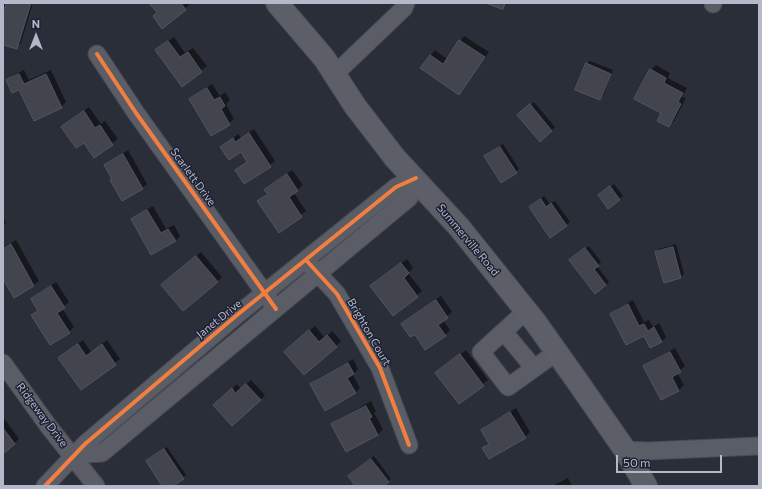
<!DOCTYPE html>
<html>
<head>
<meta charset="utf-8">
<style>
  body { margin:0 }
  #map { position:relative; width:762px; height:489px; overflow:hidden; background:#2a2e38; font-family:Commissioner,sans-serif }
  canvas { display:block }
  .frame { position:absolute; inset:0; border:4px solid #b4b8c9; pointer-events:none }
  .north { position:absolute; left:16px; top:16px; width:40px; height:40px; -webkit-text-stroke:3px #1d2133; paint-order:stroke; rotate:0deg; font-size:11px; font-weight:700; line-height:16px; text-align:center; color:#b4b8c9 }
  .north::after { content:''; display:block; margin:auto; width:14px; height:18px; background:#b4b8c9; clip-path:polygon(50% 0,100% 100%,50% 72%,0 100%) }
  .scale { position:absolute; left:616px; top:455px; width:106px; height:18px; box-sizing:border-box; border:2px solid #b4b8c9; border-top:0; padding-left:5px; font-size:12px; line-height:14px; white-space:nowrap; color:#b4b8c9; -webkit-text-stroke:3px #1d2133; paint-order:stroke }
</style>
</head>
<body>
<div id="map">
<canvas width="762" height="489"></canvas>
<div class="frame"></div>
<div class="north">N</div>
<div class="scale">50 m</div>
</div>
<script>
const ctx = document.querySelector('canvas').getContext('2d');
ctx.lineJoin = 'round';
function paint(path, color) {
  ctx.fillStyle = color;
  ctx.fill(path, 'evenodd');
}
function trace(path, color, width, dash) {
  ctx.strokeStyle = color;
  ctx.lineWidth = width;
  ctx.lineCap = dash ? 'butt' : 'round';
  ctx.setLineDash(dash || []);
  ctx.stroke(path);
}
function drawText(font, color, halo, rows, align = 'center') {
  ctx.font = font + ' Commissioner,sans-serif';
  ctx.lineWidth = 3;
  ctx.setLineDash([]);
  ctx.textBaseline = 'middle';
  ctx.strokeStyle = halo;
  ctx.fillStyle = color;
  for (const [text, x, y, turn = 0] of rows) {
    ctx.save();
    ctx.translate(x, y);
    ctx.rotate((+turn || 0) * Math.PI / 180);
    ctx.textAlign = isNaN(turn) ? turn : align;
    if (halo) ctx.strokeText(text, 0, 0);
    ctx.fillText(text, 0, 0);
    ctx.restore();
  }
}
paint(new Path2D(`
  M3,3h30l-12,40 -5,5 -13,-4z
  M150,3h39l1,1 -27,23 -5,-14z
  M464,36l25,16 -30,41 -37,-25 13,-18 12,9z
  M174,37l11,16 8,-5 14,18 -25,19 -21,-39z
  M590,61l23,9 -10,26 -4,3 -13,-35z
  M656,65l14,8 -2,5 19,10 -5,9 4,1 -12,23 -5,5 -6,-13 -12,-43z
  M24,70l5,10 22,-10 15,32 -5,5 -54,-26 5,-5z
  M212,84l8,12 5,-4 5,8 -4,4 8,15 -22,16 -22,-36z
  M534,102l21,25 -15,13 -18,-28z
  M89,107l12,17 4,-3 13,18 -24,18 -10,-15 -22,-15z
  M254,129l21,32 -30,22 -8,-13 11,-9 -7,-11 -19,-3 16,-13 3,4z
  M503,144l16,25 -3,3 -27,-18z
  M128,150l19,34 -5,4 -29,-9 -8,-14z
  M292,170l11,15 -9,8 12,18 -27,20 -20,-29 9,-9 -2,-3 5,-5z
  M614,184l9,12 -15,11 -5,-15z
  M544,196l6,8 5,-3 15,21 -20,14 -20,-29z
  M153,206l13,23 8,-4 6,11 -5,5 -43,-22z
  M3,218l3,5 -3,3z
  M16,240l23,41 -5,4 -20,11 -11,-19v-30z
  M676,244l8,30 -3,3 -17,4 -8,-29 3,-3z
  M589,246l12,16 -4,4 12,16 -3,3 -32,-28z
  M201,252l21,25 -5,5 -55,3z
  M407,259l6,9 -5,5 14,18 -29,23 -16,-33z
  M56,282l13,20 -7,6 12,19 -5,5 -37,-16 7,-6 -7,-11z
  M441,296l11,16 -9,8 7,10 -5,5 -30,-2 -13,-9z
  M633,300l11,22 5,-2 4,7 6,-4 7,14 -5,5 -17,-7 -33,-21 5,-5z
  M315,326l10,12 7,-7 9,10 -5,5 -46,1z
  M83,340l8,12 16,-12 13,19 -39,30 -22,-31z
  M675,348l10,18 -8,7 7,12 -5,5 -17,9 -18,-33 5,-4z
  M466,350l22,30 -29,23 -22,-30z
  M353,359l5,10 -5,6 7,13 -5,5 -43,-9 4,-5z
  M251,380l14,15 -5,5h-41l18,-16 4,5z
  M371,401l5,10 -2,2 9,16 -5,5 -31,17 -14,-27 4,-4z
  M516,408l14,24 -5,5 -42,11 6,-6 -7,-12 5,-5z
  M3,417l16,22 -16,14z
  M167,447l19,28 -15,11h-7l-17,-25z
  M374,456l17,23 -9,7h-25l-5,-13z
  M568,478l4,8h-20z`), '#0007');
const building = new Path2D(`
  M6,3h25l-14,46 -14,-4v-38l2,1z
  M149,3h32l5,7 -24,19 -9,-13 4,-3z
  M486,3h19l-2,6z
  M459,40l26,17 -26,38 -39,-27 10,-13 13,9z
  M168,41l12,16 8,-5 14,20 -20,15 -27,-37z
  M586,63l25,11 -11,26 -25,-10z
  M650,69l16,9 -2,5 19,10 -5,9 3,2 -12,23 -12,-6 4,-8 -27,-14z
  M19,74l5,10 22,-10 16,34 -28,13 -15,-31 -7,3 -6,-13z
  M207,88l7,12 6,-3 5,9 -4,3 9,16 -19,11 -22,-37z
  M530,104l22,27 -12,11 -23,-27z
  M84,111l11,17 5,-3 13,20 -19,13 -10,-15 -8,5 -15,-21z
  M249,133l22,34 -27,17 -9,-14 12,-8 -6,-10 -12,8 -9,-13 13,-9 2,4z
  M500,147l17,26 -16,10 -17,-27z
  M123,154l20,35 -21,12 -12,-21 2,-1 -8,-14z
  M287,174l11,17 -9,6 13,20 -23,16 -22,-32 11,-7 -4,-4z
  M610,186l10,14 -12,9 -10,-14z
  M541,199l5,8 5,-4 16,23 -17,12 -21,-31z
  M147,210l14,23 7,-4 8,12 -25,14 -20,-36z
  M11,244l23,42 -20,12 -11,-19v-30z
  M673,247l8,31 -17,5 -9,-31z
  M585,248l14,18 -5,3 12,16 -11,9 -26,-34z
  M196,256l22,26 -35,29 -22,-26z
  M401,263l8,10 -5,5 14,19 -25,19 -23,-30z
  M51,286l14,22 -8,5 13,20 -20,12 -19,-30 7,-4 -7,-12z
  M436,300l12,18 -10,7 8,11 -21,14 -10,-15 -5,2 -9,-13z
  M628,304l11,22 5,-2 4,7 6,-4 8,15 -12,6 -6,-12 -18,9 -16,-31z
  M309,330l10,12 8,-7 10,12 -33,28 -20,-23z
  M78,344l8,12 16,-12 14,21 -35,25 -23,-32z
  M670,352l11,20 -9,5 7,14 -18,9 -18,-34z
  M460,354l24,32 -25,18 -24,-31z
  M348,363l6,11 -7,4 9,15 -31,18 -15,-27z
  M246,384l15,16 -29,26 -19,-21 19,-17 3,5z
  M366,406l6,11 -3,1 9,17 -32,17 -15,-28z
  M510,412l16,26 -37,21 -7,-11 7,-4 -8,-14z
  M3,428l12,16 -12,10z
  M164,449l20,30 -11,7h-11l-16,-25z
  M371,459l18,23 -5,4h-29l-7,-10z`);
paint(building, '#42444e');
trace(building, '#52555f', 1);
const minor = new Path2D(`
  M713,4v-1
  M97,54l39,59 135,189
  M335,74l69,-66 2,-5
  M311,266l26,28 43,74 29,77
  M526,311l-45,41 27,35 49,-35
  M504,332l30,36
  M3,363l46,64 47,59
  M625,450l23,1 111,-5
  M72,455l30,-2 307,-255 7,-20
  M45,486l40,-42 152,-129 159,-128 20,-9`);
const major = new Path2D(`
  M277,3l47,55 31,48 40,52 64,69 77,96 46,65 43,62 21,36`);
trace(minor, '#464951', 19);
trace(major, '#484b55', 24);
trace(minor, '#5a5c66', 17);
trace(major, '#5c5e68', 22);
trace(new Path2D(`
  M97,54l39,59 140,196
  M306,260l31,34 43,74 29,77
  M45,486l40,-42 152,-129 159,-128 20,-9`), '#f27e40', 4);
drawText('11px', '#b4b8c9', '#1d2133', [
  ["Scarlett Drive",193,177,54],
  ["Summerville Road",468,240,50],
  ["Janet Drive",219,319,-39],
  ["Brighton Court",369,332,60],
  ["Ridgeway Drive",42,415,53]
]);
</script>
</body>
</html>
